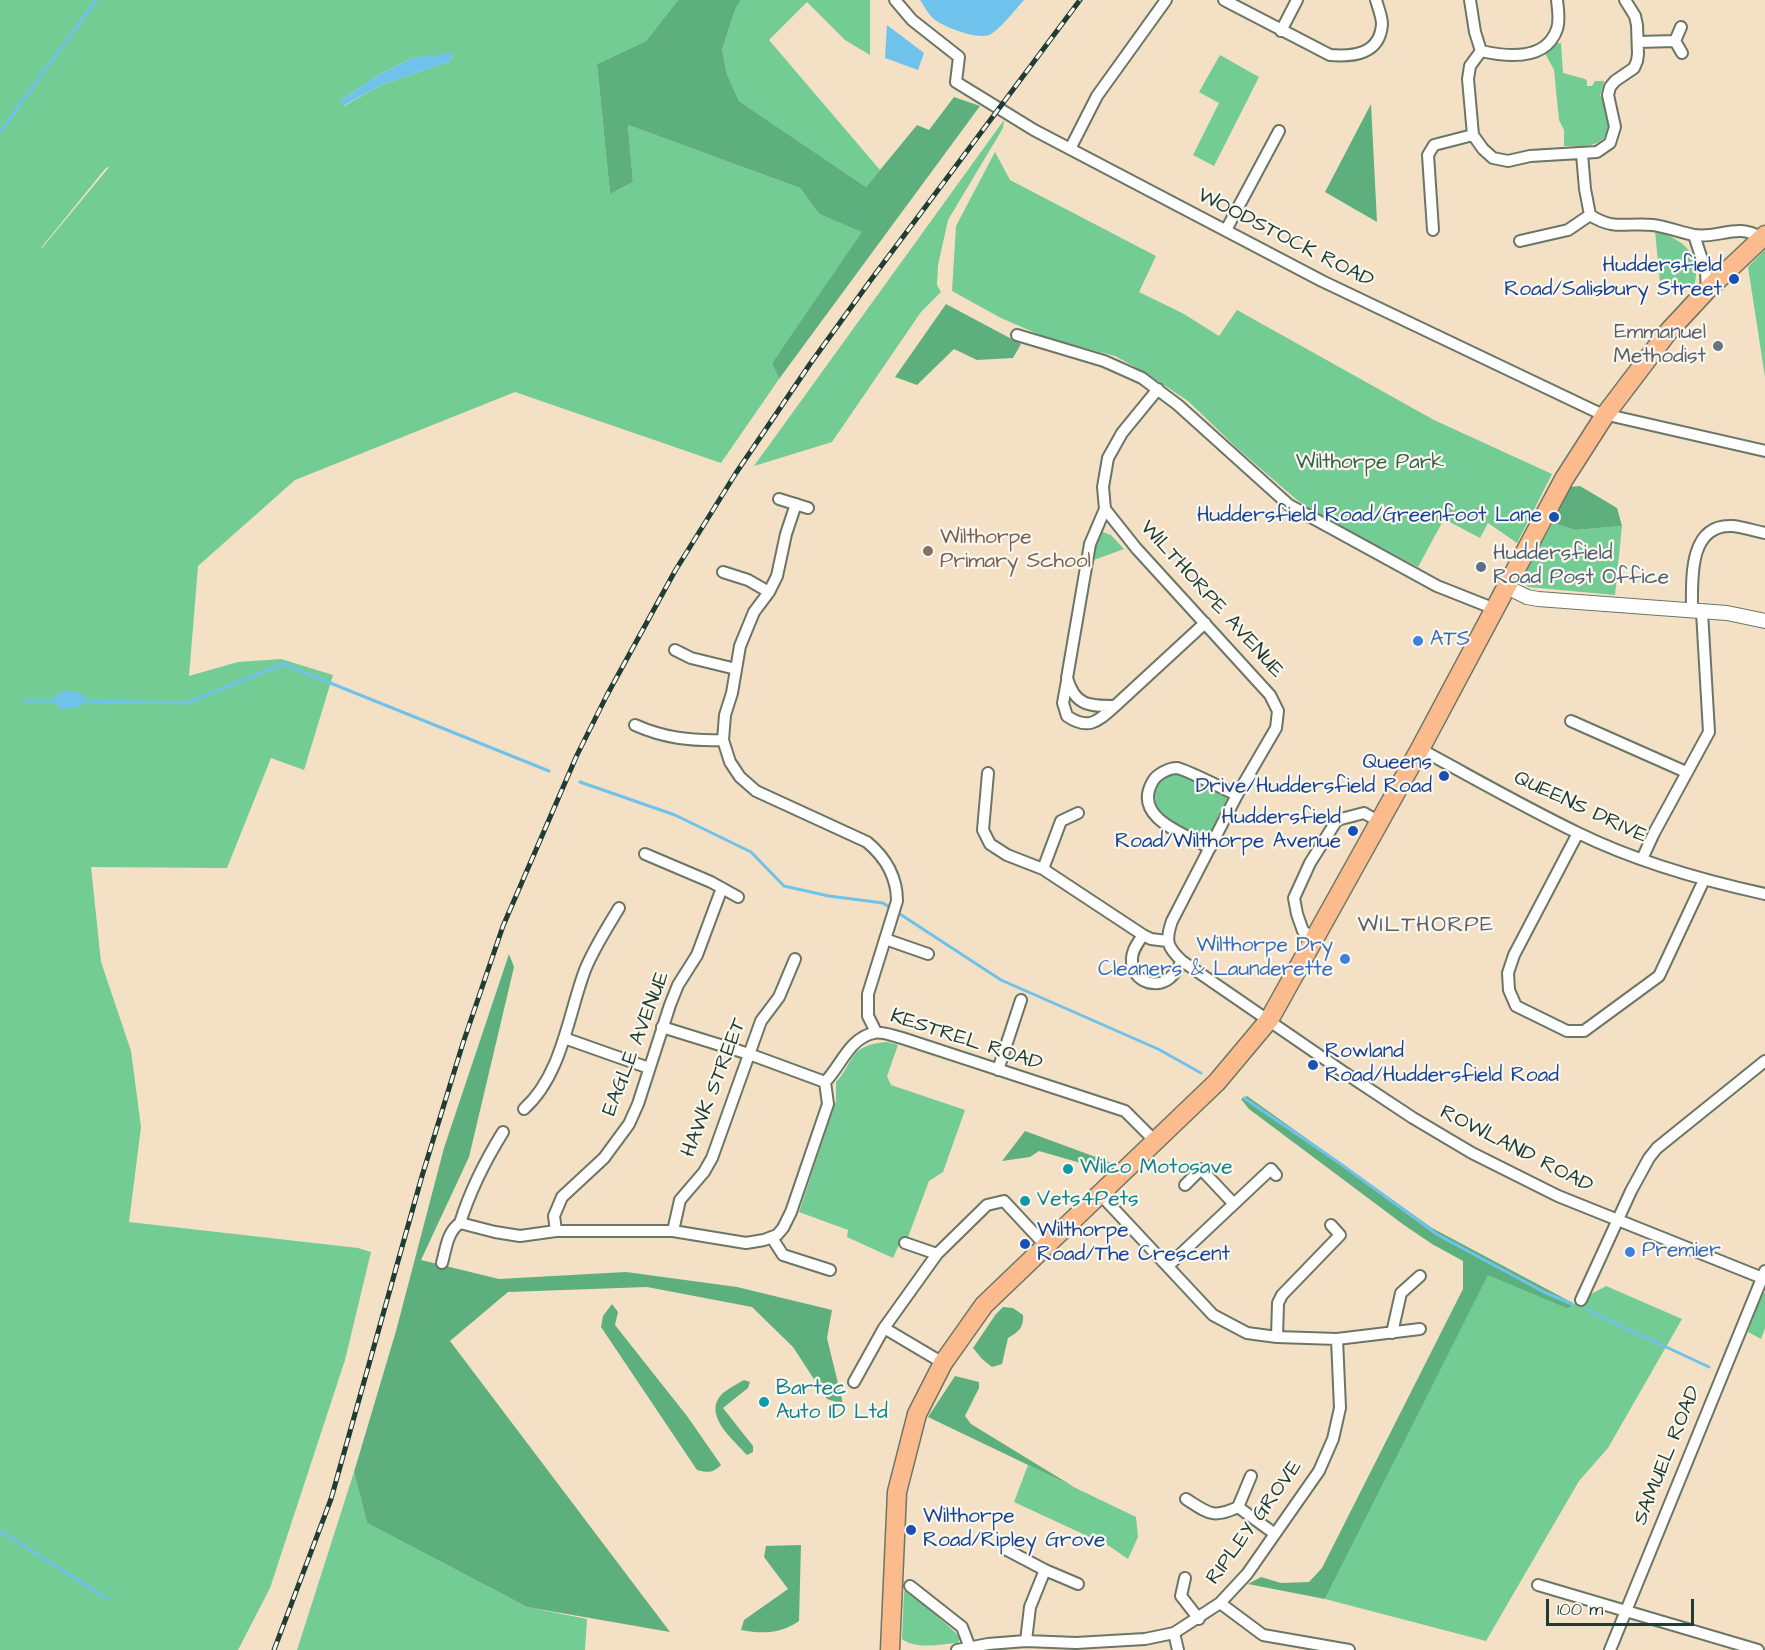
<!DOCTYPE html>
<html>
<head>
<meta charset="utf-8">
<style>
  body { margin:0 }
  #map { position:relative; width:1765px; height:1650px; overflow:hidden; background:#f4e0c4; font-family:"Architects Daughter",sans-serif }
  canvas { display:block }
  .scale { position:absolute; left:1546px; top:1599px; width:148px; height:27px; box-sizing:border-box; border:3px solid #1f3d34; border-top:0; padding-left:8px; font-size:18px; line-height:21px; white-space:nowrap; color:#1f3d34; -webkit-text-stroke:4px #fbf7ec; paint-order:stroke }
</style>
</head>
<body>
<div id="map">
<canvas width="1765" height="1650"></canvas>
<div class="scale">100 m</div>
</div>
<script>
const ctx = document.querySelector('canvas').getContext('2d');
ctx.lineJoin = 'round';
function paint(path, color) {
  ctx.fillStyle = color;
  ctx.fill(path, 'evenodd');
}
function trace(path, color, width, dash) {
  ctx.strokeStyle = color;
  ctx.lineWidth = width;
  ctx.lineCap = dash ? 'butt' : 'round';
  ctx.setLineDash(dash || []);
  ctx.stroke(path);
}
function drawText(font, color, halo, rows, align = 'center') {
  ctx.font = font + ' "Architects Daughter",sans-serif';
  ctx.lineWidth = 4.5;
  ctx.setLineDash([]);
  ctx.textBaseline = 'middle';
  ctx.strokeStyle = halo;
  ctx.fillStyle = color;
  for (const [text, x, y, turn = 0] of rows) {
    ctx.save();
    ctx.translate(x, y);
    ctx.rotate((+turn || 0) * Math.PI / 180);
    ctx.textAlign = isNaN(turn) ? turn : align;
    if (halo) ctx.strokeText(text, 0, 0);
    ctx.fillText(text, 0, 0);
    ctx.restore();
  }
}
paint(new Path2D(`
  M0,0h678l-32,41 -49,23 13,130 23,-12 -5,-57 172,63 19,26 44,18 -91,131 7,16 -58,84 -206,-71 -220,88 -97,86 -9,110 49,-14 43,-3 52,16 -29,95 -33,-12 -44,110 -136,-1 10,95 30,89 10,76 -12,95 229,26 13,4 -26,108 -75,228 -32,62h-238zM452,54l-1,7 -70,24 -37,21 -3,-6 41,-27 30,-15zM110,166l-68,82h-1l64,-79z
  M741,0h129v55l-25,-15 -38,-38 -38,38 111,130 -14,17 -127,-86 -12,-27 -5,-24 13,-40z
  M1561,43l2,30 22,6 2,2v5h5l3,-5h9l-4,15 2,1 9,29c-8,22 -27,21 -47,20v-16l-5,-10 -5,-50 -9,-17 5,-9z
  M1220,55l39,22 -45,89 -21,-11 26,-52 -20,-11z
  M1004,120l-1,8 -55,92 -10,45 -1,20 4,7 -20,20 -89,130 -78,24z
  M995,152l15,28 146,76 -17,36 45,22 35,22 18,-26 197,110 118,54 -35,69 -29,-20 -8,15 -36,-19 -26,48 -89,-46 -32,-21 -59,-51 -50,-48 -42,-28 -31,-17 -68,-18 -46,-20 -49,-27 4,-65z
  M1655,231c28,8 48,23 39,56l-34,-4z
  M1765,250v127l-17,-110z
  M1553,523l22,7 47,-4 -7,69 -87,-8 -4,-6 2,-11z
  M1100,531l11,4 13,14 -33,12z
  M1177,773l51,24 -22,44 -48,-26 -7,-22c6,-13 11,-18 26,-20z
  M887,1042l11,3 -11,31 4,9 74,25 -22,62 -14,9 -21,56 -7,3 -8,18 -46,-21 1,-7 -49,-18 37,-111v-19c8,-8 10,-15 16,-24 7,-12 22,-15 35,-16z
  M1488,1274l78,34 40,-22 76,33 -74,129 -29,33 -93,160 -161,-42z
  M1765,1292v36l-4,11 -13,-7 14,-38z
  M1028,1465l108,52 2,20 -10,22 -19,-13 -95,-44z
  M354,1472l13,51 160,84 60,12 -2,31h-288z
  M904,1591l5,1 45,39 6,7 -2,5c-18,1 -41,7 -56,-4z`), '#72cc93');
paint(new Path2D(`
  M678,0h63l-6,10 -13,40 5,24 12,27 127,86 51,-62 12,5 25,-33 26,9 -201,273 -7,-16 90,-131 -43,-18 -19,-26 -172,-63 5,57 -23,12 -13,-130 49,-23z
  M1371,104l6,118 -52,-30z
  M946,304l75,40 -8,14 -36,2 -23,-11 -37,36 -22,-8z
  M1580,486l37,22 5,18 -47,4 -22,-7 16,-36z
  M509,954l5,13 -45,190 -48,103 78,19 127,-7 111,15 95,23 -5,28 16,66 -16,-5 -34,-52 -41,-40 -105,-20 -139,5 -58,49 220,291 -143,-25 -160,-84 -13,-51 42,-141 48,-183z
  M1247,1096l185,132 141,75 -3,4 -4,1 -78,-33 -163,324 -77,-15 13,-7 20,6 28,-1 13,-14 141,-279v-28l-31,-17 -28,-19 -155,-116 -8,-10z
  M1025,1131l87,32 -7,7 -66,-19 -9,6 -28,4z
  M612,1304l6,8 -3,13 72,91 34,49c-8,8 -13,8 -24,5l-96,-143 2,-11z
  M1003,1307l10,1 10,7c1,13 -5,17 -15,23l-6,26 -10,3 -10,-8 -9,-11 23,-34z
  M955,1376l24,6v6l-14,28 6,8 103,63 -146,-70z
  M744,1380l6,2 -2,6 -25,20 30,38v6l-6,3c-14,-16 -46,-41 -24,-62 6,-5 14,-9 21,-13z
  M801,1545l-2,76c-19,13 -36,13 -58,9l3,-10 44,-31 -24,-32 2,-11z`), '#5db07d');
paint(new Path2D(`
  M920,0h104c-8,9 -24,29 -33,34 -11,7 -48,-7 -57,-15 -6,-5 -10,-13 -14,-19z
  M887,25l37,28 -6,17 -33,-12z
  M452,53l-1,8 -70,24 -38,21 -2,-6 41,-27 30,-15z
  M66,690l19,5 -5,12 -20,2 -7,-12z`), '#6fc2eb');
trace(new Path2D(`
  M0,132l96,-132
  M25,701h32
  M79,701l108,2 96,-39 266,107
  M580,782l95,33 76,37 33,34 45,10 54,7 118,77 157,69 43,24
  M1244,1098l94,64 100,73 106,57 28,12
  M1587,1310l122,57
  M0,1531l108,68`), '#6fc2eb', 3);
const minor = new Path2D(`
  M895,0l17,20 47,37 -3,25 78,48 288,151 277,132 166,38
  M1224,0l106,55c24,2 50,-1 52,-31 0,-7 -4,-17 -6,-24
  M1470,0l5,32 6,19
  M1281,31l16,-31
  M1675,41l7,12
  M1638,42l37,-1 6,-14
  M1481,51l-11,15 -2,13 5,56 10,14 10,9 15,3 22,-5 67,-4 13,-9 5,-16 -7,-32 2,-8 5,-6 19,-13 3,-7 1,-7 -1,-29 -2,-9 -10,-16
  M1481,51c27,6 65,10 76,-22 3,-9 1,-20 0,-29
  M1070,149l27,-53 69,-96
  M1582,154l3,35 5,26c24,16 37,7 63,10 14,2 27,7 41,10 25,4 44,-13 67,3
  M1226,230l53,-99
  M1433,230l-5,-75 6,-10 39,-10
  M1694,235l12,37 1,18
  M1520,241l48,-11 22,-15
  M1017,335l87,26 38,17 36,27 111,100 148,81 58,23
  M1158,389l-36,44 -14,25 -5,29 2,22 31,39 134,147 8,16 -2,17 -39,67 -65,126c-7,20 -5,26 10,40l163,112 68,45 59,35 86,43 207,83
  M779,499l29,9
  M796,504l-10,30 -9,42 -8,16 -15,20 -14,34 -8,47 -7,22 -2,25 7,22 10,15 16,14 111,51c18,15 30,35 30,59l-29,93v22l8,16
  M1105,509l-15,35 -23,134c8,28 22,28 48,28l90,-83
  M723,572l25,8 21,12
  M1692,610c0,-30 -4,-87 41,-84 10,1 22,5 32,7
  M675,650l16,8 45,11
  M1067,681l-4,22 4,13c22,15 31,5 48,-10
  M1571,721l115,51
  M635,725c29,13 56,16 88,15
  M1420,749c52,28 104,58 158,84 59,29 123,47 187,61
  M988,773l-5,57 7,14 17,11 36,14 100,66
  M1578,833l-64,122 -6,18 1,17 7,16 51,25h17l75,-55 45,-96
  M1210,848c-25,-14 -79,-30 -57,-67 4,-7 16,-13 24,-13 8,1 49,22 60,27
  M645,854l66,28 27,15
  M1642,859l12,-26 55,-101 -7,-120
  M1043,869l18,-48 17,-8
  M885,939l43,15
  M1315,939l-12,-8 -6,-17 -3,-16 16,-35 27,-43 27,-7 14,8
  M1167,941l-16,-2 -8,-4c-5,8 -12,16 -11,26 0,18 20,28 35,19 7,-4 11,-12 15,-19
  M662,1027l87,27 76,28
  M564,1038l85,30
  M998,1070l23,-70
  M524,1109c38,-34 44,-94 61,-139 9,-22 22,-42 34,-62
  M503,1132c-18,29 -33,59 -43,91l35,9 25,4 36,-5h117l73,12 18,-3 13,-5 6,-7 8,-16 37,-108 -3,-22c16,-16 24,-44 49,-49 8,-2 20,3 28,5l223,73 30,30
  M1185,1185l16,-16 33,35
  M1099,1193l114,122 34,18 30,4 60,2 83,-10
  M556,1231l-2,-15 8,-19 42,-39 25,-34 9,-20 32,-99 8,-20 19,-30 25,-67
  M673,1231l7,-31 24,-28 8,-14 49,-137 18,-24 16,-38
  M772,1238l11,17 47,15
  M905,1243l32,11
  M442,1263c4,-14 5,-31 18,-40
  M1168,1266l103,-97 5,6
  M1581,1300l50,-109 18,-33 8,-10 108,-87
  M884,1328l59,35
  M1392,1333l9,-40 19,-17
  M1277,1337l1,-34 4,-8 58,-60 -9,-10
  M854,1382l30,-54 53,-74 50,-49 17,-4 41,44
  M1186,1499c22,14 27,20 52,8l37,27
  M1238,1507l13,-31
  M1007,1550l38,20 33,14
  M1185,1578l-4,18 18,23
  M1538,1585l220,65
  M910,1586l52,41 8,21
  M1220,1603l43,32 86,15
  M1174,1633l4,17
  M1026,1641l4,-34 15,-37
  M957,1650l31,-6 38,-3 50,2 69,-4 29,-6 46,-30 27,-29 72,-103 14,-32 7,-31 -3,-69
  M1610,1650l155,-379`);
const tertiary = new Path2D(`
  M1507,587l20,10 11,2 189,14 38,8`);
const trunk = new Path2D(`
  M890,1650l7,-158 20,-78 26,-51 41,-58 233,-223 52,-62 151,-271 144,-270 41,-64 63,-83 39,-42 58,-55`);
trace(minor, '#6a7666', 14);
trace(tertiary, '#6a7666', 16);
trace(trunk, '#6a7666', 21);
trace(minor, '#fff', 10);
trace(tertiary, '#fff', 14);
trace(trunk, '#fbbb8d', 18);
const rail = new Path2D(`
  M274,1650l57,-151 91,-323 41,-133 40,-117 74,-171 30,-60 68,-124 61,-98 74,-109 63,-87 207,-277`);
trace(rail, '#1f3d34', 5);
trace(rail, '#fbf7ec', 3, [9]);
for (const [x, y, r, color] of [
  [1734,279,6,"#1a4fb4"],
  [1718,346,6,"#6b7280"],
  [1554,517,6,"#1a4fb4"],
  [928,551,6,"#8d6e63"],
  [1481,567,6,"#5c6f8a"],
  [1418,641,6,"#3f7fe0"],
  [1444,776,6,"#1a4fb4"],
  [1353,831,6,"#1a4fb4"],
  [1345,959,6,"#3f7fe0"],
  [1313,1065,6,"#1a4fb4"],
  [1068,1169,6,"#0f9aa8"],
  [1025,1201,6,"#0f9aa8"],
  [1025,1244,6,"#1a4fb4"],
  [1630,1252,6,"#3f7fe0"],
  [764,1402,6,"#0f9aa8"],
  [911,1530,6,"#1a4fb4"]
]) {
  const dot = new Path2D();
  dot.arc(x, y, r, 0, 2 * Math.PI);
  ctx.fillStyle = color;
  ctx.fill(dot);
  trace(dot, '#fbf7ec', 2);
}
drawText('21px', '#1f3d34', '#fbf7ec', [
  ["WOODSTOCK ROAD",1285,239,27],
  ["WILTHORPE AVENUE",1211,600,48],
  ["QUEENS DRIVE",1580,808,25],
  ["KESTREL ROAD",966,1041,18],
  ["EAGLE AVENUE",637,1044,-69],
  ["HAWK STREET",715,1088,-69],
  ["ROWLAND ROAD",1516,1150,27],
  ["SAMUEL ROAD",1668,1456,-68],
  ["RIPLEY GROVE",1255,1523,-54]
]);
drawText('21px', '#164399', '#fbf7ec', [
  ["Huddersfield",1722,267],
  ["Road/Salisbury Street",1722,291],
  ["Huddersfield Road/Greenfoot Lane",1542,517],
  ["Queens",1432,764],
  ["Drive/Huddersfield Road",1432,788],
  ["Huddersfield",1341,819],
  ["Road/Wilthorpe Avenue",1341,843],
  ["Rowland",1325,1053,"left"],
  ["Road/Huddersfield Road",1325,1077,"left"],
  ["Wilthorpe",1037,1232,"left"],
  ["Road/The Crescent",1037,1256,"left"],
  ["Wilthorpe",923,1518,"left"],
  ["Road/Ripley Grove",923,1542,"left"]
], 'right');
drawText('21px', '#5b616d', '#fbf7ec', [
  ["Emmanuel",1706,334],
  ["Methodist",1706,358]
], 'right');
drawText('21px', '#34614c', '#fbf7ec', [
  ["Wilthorpe Park",1370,464]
]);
drawText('21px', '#785e54', '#fbf7ec', [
  ["Wilthorpe",940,539],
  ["Primary School",940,563]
], 'left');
drawText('21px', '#4e5e75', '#fbf7ec', [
  ["Huddersfield",1493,555],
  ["Road Post Office",1493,579]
], 'left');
drawText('21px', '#366cbe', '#fbf7ec', [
  ["ATS",1430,641],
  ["Wilthorpe Dry",1333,947,"right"],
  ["Cleaners & Launderette",1333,971,"right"],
  ["Premier",1642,1252]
], 'left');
drawText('21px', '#0d838f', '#fbf7ec', [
  ["Wilco Motosave",1080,1169],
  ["Vets4Pets",1037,1201],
  ["Bartec",776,1390],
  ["Auto ID Ltd",776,1414]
], 'left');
ctx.letterSpacing = '1.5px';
drawText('22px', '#5c5f68', '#fbf7ec', [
  ["WILTHORPE",1426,926]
]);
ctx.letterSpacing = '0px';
</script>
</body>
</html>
